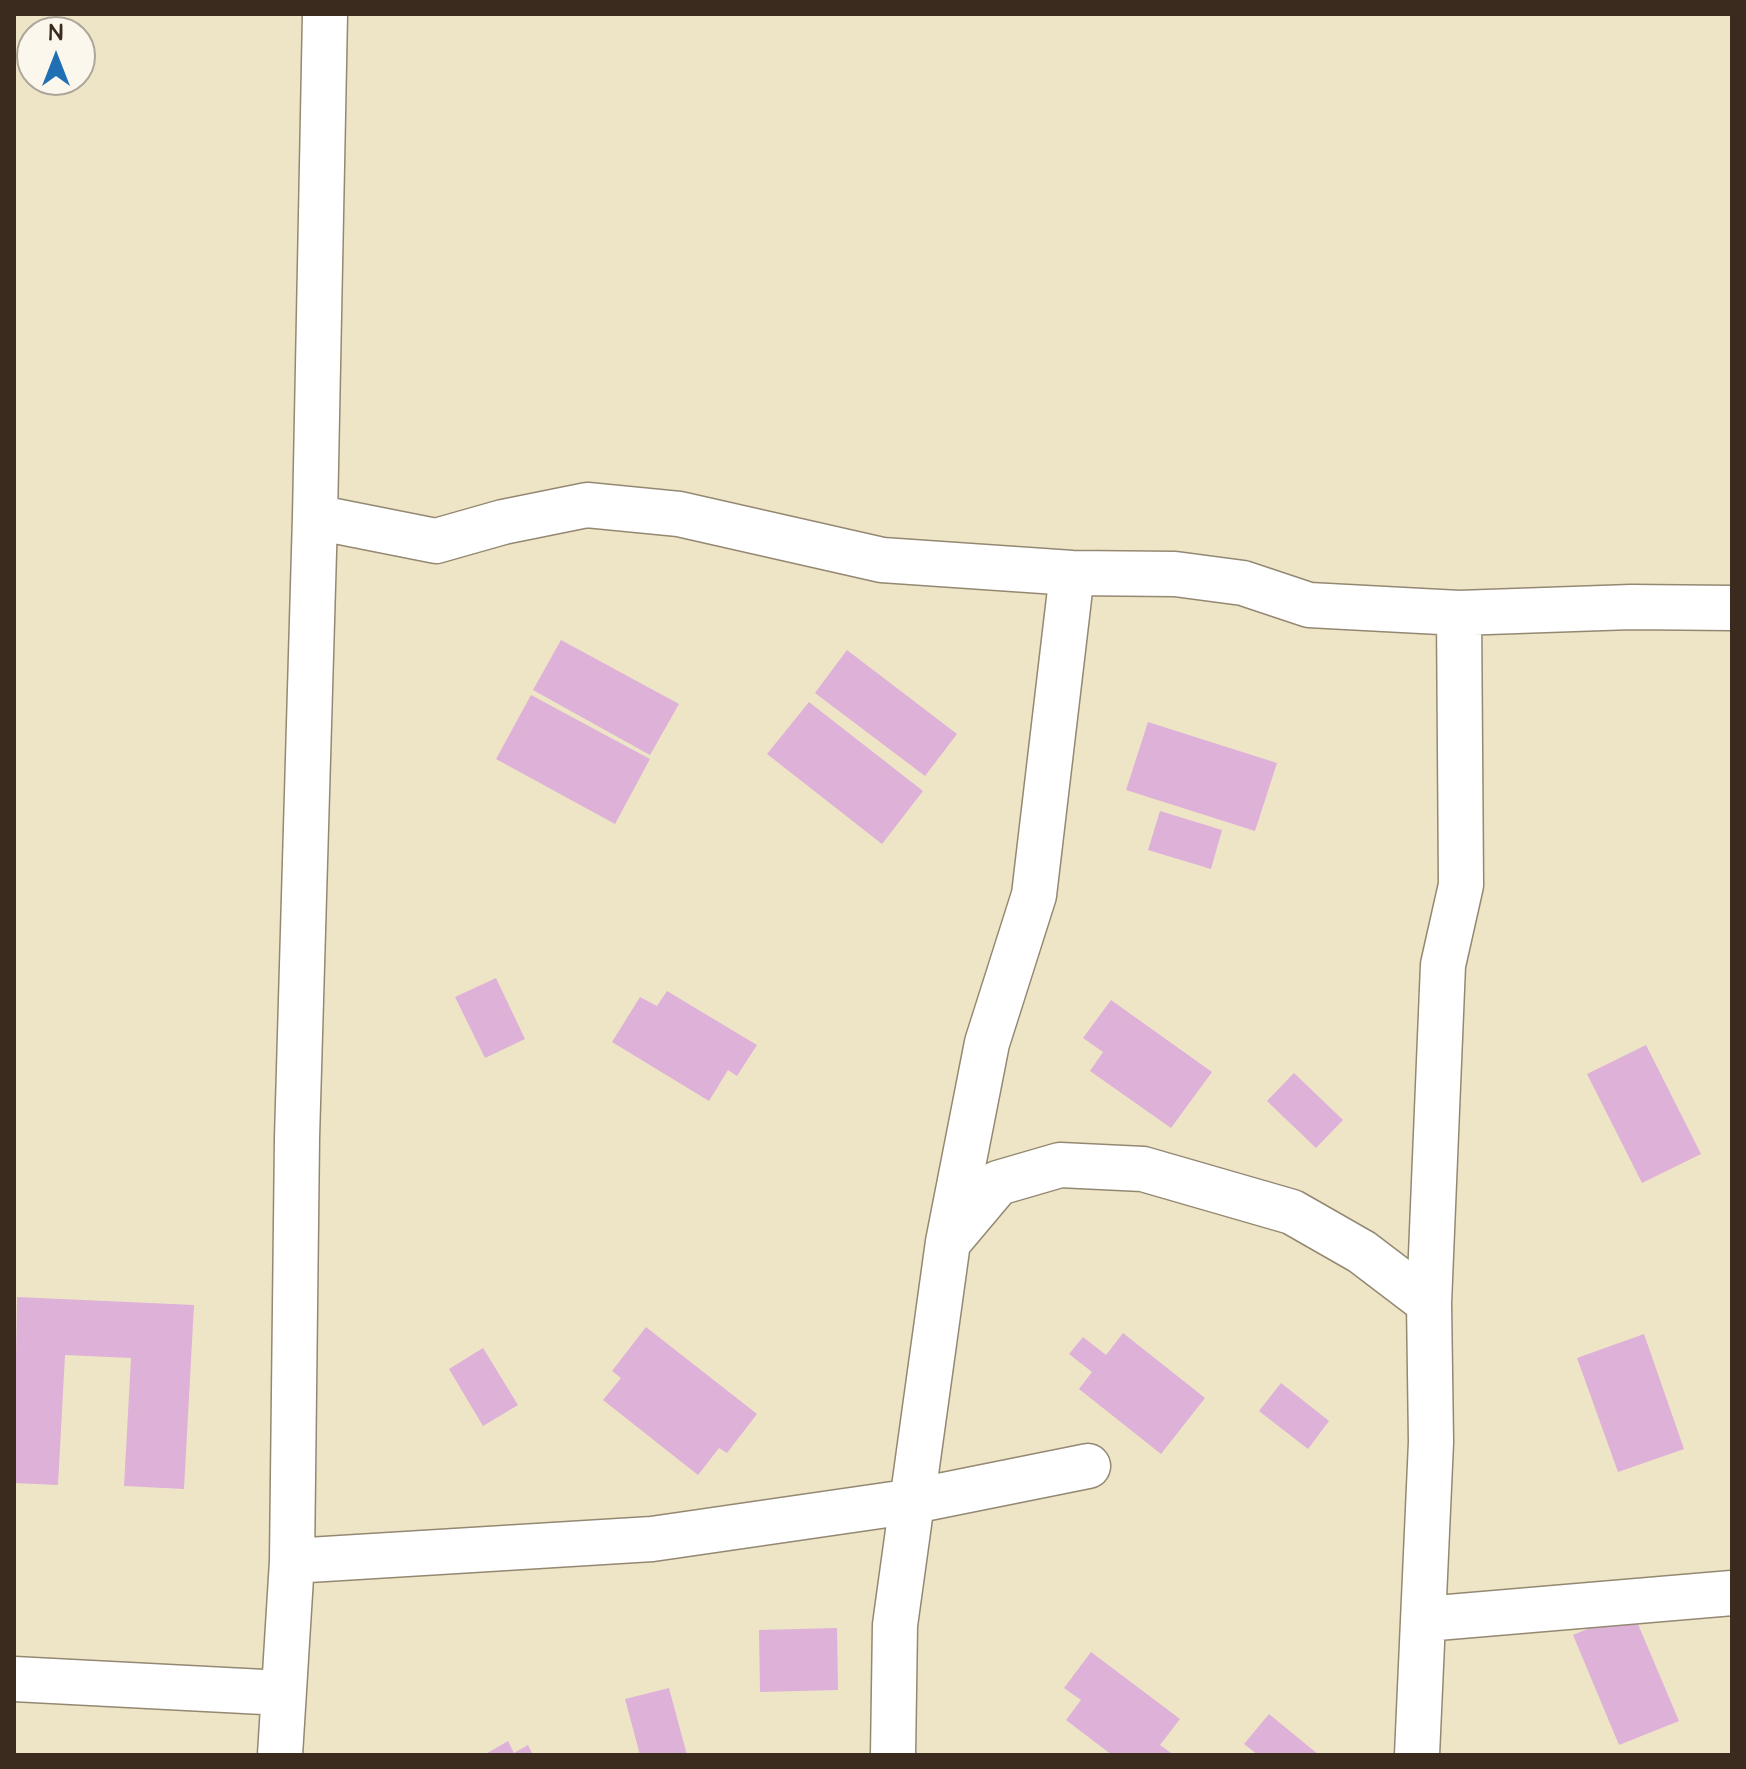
<!DOCTYPE html>
<html>
<head>
<meta charset="utf-8">
<style>
  body { margin:0 }
  #map { position:relative; width:1746px; height:1769px; overflow:hidden; background:#eee5c7; font-family:"Architects Daughter",sans-serif }
  canvas { display:block }
  .frame { position:absolute; inset:0; border:16px solid #3b2a1e; pointer-events:none }
  .north { position:absolute; left:16px; top:16px; width:80px; height:80px; box-sizing:border-box; background:#fbf7ec; border:2px solid #aea59a; border-radius:50%; rotate:0deg; font-size:22px; font-weight:700; line-height:32px; text-align:center; color:#3b2a1e }
  .north::after { content:''; display:block; margin:auto; width:28px; height:36px; background:#1f6fb2; clip-path:polygon(50% 0,100% 100%,50% 72%,0 100%) }
</style>
</head>
<body>
<div id="map">
<canvas width="1746" height="1769"></canvas>
<div class="frame"></div>
<div class="north">N</div>
</div>
<script>
const ctx = document.querySelector('canvas').getContext('2d');
ctx.lineJoin = 'round';
function paint(path, color) {
  ctx.fillStyle = color;
  ctx.fill(path, 'evenodd');
}
function trace(path, color, width, dash) {
  ctx.strokeStyle = color;
  ctx.lineWidth = width;
  ctx.lineCap = dash ? 'butt' : 'round';
  ctx.setLineDash(dash || []);
  ctx.stroke(path);
}
paint(new Path2D(`
  M561,640l118,64 -29,51 -117,-65z
  M847,650l110,84 -32,42 -110,-83z
  M531,695l119,64 -35,65 -119,-65z
  M809,702l114,89 -41,53 -115,-90z
  M1148,722l129,41 -22,68 -129,-41z
  M1160,811l62,19 -11,39 -63,-19z
  M496,978l29,61 -40,19 -30,-61z
  M667,991l90,54 -20,31 -9,-6 -19,31 -97,-59 28,-45 17,9z
  M1111,1000l101,72 -41,56 -81,-57 13,-19 -20,-14z
  M1646,1045l55,109 -59,29 -55,-109z
  M1294,1073l49,47 -27,28 -49,-47z
  M17,1297l177,8 -10,184 -60,-3 7,-128 -66,-3 -7,130 -44,-2z
  M646,1327l111,87 -30,39 -8,-5 -21,27 -95,-75 18,-22 -9,-7z
  M1123,1333l82,65 -44,56 -82,-65 13,-17 -23,-18 14,-17 23,18z
  M1644,1334l40,115 -66,23 -41,-114z
  M483,1348l35,57 -35,21 -34,-57z
  M1281,1383l48,38 -21,28 -49,-38z
  M1632,1610l47,111 -60,24 -46,-110z
  M837,1628l1,62 -78,2 -1,-62z
  M1091,1652l89,67 -20,26 11,8 -2,2h-57l-46,-35 15,-20 -17,-12z
  M669,1688l18,67h-47l-15,-56z
  M1269,1714l50,41h-61l-14,-11z
  M508,1741l6,12 14,-8 5,10h-49z`), '#deb1d8');
const minor = new Path2D(`
  M315,517l121,24 67,-19 84,-17 92,9 203,46 190,13 103,1 68,9 66,22 150,8 172,-6 101,1
  M950,1240l48,-57 62,-18 83,4 149,43 70,40 67,51
  M292,1561l360,-22 262,-38 174,-35
  M1425,1619l307,-26
  M14,1679l269,14
  M280,1755l12,-194 5,-423 18,-621 10,-503
  M893,1755l2,-130 53,-383 39,-199 47,-148 38,-322
  M1417,1755l14,-313 -2,-139 14,-338 18,-80 -2,-272`);
trace(minor, '#948872', 47);
trace(minor, '#fff', 44);
</script>
</body>
</html>
